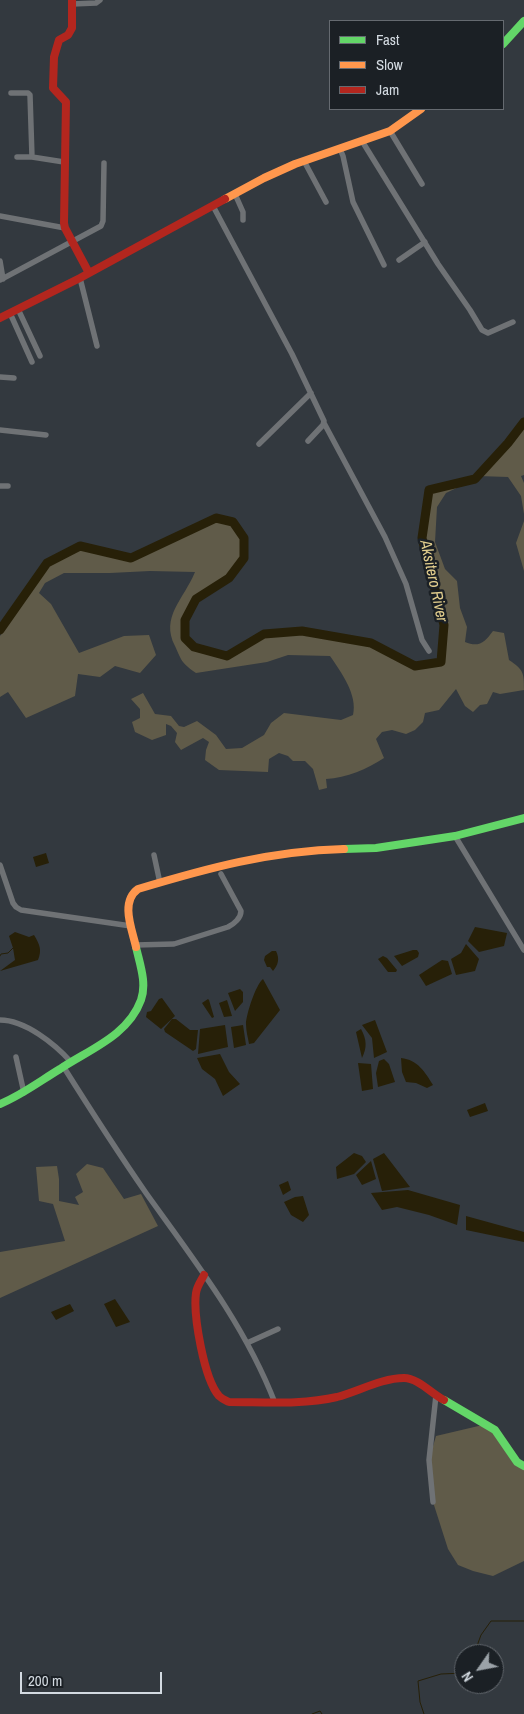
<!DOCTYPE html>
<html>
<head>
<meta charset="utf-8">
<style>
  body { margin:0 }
  #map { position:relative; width:524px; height:1714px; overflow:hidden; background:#33393f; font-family:"Archivo Narrow",sans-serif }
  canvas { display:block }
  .legend { position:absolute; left:329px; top:20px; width:175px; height:90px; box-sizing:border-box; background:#1b2025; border:1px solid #656a70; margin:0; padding:6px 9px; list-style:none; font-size:15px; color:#d3dae1 }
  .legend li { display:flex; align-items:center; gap:10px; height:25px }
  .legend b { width:25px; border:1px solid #656a70 }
  .north { position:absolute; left:454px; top:1644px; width:50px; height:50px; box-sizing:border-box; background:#1b2025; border:1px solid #656a70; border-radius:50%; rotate:237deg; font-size:14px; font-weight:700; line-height:20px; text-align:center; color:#d3dae1 }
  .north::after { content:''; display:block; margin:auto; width:18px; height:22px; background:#9ba2a8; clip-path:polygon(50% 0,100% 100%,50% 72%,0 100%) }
  .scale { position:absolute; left:20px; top:1672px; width:142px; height:22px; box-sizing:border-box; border:2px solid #d3dae1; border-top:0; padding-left:6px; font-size:15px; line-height:18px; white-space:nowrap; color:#d3dae1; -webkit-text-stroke:4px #1b2025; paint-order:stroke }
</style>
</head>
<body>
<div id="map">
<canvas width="524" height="1714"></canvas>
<ul class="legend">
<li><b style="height:6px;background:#63d668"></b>Fast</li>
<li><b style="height:6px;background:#ff974d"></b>Slow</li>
<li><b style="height:6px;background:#b3261e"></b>Jam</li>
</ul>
<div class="north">N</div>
<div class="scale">200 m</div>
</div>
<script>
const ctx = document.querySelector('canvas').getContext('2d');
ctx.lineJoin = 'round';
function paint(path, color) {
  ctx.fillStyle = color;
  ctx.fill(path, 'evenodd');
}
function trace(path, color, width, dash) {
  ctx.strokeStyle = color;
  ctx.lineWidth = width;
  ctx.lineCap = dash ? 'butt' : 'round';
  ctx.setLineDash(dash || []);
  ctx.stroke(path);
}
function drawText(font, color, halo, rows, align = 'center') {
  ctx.font = font + ' "Archivo Narrow",sans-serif';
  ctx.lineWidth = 5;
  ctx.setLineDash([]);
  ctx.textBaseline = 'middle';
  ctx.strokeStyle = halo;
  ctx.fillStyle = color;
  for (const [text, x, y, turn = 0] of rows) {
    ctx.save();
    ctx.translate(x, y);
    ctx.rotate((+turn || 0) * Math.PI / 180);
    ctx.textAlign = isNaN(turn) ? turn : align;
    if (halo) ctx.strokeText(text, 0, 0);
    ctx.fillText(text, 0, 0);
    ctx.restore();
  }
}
paint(new Path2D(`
  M524,420v55l-3,1 3,7v31l-3,-18 -13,-19 -30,-1z
  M475,479l-29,14 -9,14 -2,35 10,27 12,12 3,27 7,19 -2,15c14,6 20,0 28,-11l11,2 5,27c15,10 15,13 15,30l-24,4 -7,-2 -6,12 -7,1 -7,7 -8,-6 -9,-17 -17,21 -14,3 -2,9 -8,8 -9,4 -14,-4 -10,2 -6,7 8,19c-17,11 -37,20 -58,21l1,9 -8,2 -6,-21 -8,-8h-12l-5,-5 -9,-3 -10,6 -1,13 -49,-2 -14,-10 1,-10 3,-8 -6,-4 -22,12 -6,-8 2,-9 -6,-7 -5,-2v11l-14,5 -17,-8 -3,-10 8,-4v-9l-9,-10 12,-6 12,21 16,2 8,10 5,1 13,-6 19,14 10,14 16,-1 22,-13 7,-12 13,-10 57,7 12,-5c5,-20 -12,-43 -23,-59l-42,-1 -21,7 -71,11c-14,-10 -14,-11 -21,-27 -15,-29 9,-47 20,-74l-45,-1 -40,2h-46l-19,10 -6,10 12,11 28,49 45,-17 25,-1 7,20 -16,18 -25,-7 -15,11 -22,-3 -3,22 -49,22 -18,-26 -8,5v-61l34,-48 13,-25 33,-17 51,12 85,-40 17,4 11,16v20l-15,20 -33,21 -11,21v18l9,9 33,9 37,-22 38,-3 69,12 44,23 25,-4 4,-37 -22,-87 7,-48z
  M524,521v50l-8,-28z
  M87,1164l16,4 21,31 17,-5 17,32 -158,72v-46l65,-11 -12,-37 -14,-3 -3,-34 21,-1 2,13v22l20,4 -4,-8 8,-5 -7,-18z
  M487,1424l37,41v96l-31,15 -20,-5 -15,-6 -10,-16 -15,-47 -4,-42 7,-24z`), '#605b49');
paint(new Path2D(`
  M46,853l3,10 -13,4 -3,-10z
  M475,927l32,6 -3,13 -25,6 -11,-11z
  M15,932l14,5 5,-2c6,10 8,15 4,25l-38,11 15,-11 -2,-12 -4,-12z
  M466,944l13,15 -4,12 -19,4 -5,-16 10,-6z
  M413,950h4l2,3 -1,4 -16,9 -8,-10z
  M272,951h4c4,8 2,14 -3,20l-3,-4h-3l-3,-7 1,-4z
  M383,956l4,2 10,12 -1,2h-8l-10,-13z
  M442,960l6,1 4,13 -26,12 -7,-11z
  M263,979l17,31 -26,33 -5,1c-1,-6 -3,-13 -3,-20 0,-9 10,-40 17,-45z
  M240,989l3,3v10l-8,9 -7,-18z
  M162,998l13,18 -14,13 -15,-12 1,-5 4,-1 8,-12z
  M208,999l1,1 5,17 -2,1 -10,-15z
  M227,1000l5,16 -8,1 -5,-14z
  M172,1019h4l14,11h8l-2,19 -3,2 -28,-19 -1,-3z
  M375,1020l12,32 -13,6 -2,-20 -10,-13z
  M225,1025l3,22 -30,7 2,-25z
  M243,1025l3,20 -12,3 -3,-21z
  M361,1029c6,11 6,19 1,29l-6,-26z
  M220,1054l9,18 11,12 -17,12 -8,-17 -13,-10 -5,-11z
  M401,1058c17,2 24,14 32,27l-6,3 -11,-5 -10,-1 -4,-10z
  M384,1059l5,5 6,18 -17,5 -2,-14 3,-12z
  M358,1063l13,1 2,25 -11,2z
  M485,1103l3,8 -18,6 -3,-7z
  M354,1153l8,3 4,6 -12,12 -17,5 -1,-12z
  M384,1153l26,34 -28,4 -9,-32z
  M371,1161l5,18 -14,6 -6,-10z
  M288,1181l3,9 -8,5 -4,-10z
  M408,1190l52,15 -3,20 -28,-10 -32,-8 -15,3 -11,-17z
  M303,1196l6,19 -6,7 -12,-7 -7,-13 11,-5z
  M466,1216l58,16v10l-58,-12z
  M115,1299l15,23 -14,5 -12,-23z
  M70,1304l4,7 -18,9 -5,-8z`), '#272008');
trace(new Path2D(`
  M0,956l1,-2 7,-1 5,-5
  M474,1654l7,-19 10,-14h33
  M312,1714l8,-3 2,3
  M424,1714l-4,-12 -2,-21 23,-7 23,-1`), '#272008', 1);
trace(new Path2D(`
  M0,630l47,-67 33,-17 51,12 85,-40 17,4 11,16v20l-15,20 -33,21 -11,21v18l9,9 33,9 37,-22 38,-3 69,12 44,23 26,-4 3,-37 -22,-87 7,-48 46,-11 33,-36 16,-21`), '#272008', 9);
trace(new Path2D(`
  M72,4l24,-1 4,-3
  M11,93h17l2,2 2,62h-15
  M390,131l32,53
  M362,141l76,123 32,46 12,20 6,3 25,-11
  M340,149l3,7 10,46 31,63
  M32,157l32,5
  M304,161l22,41
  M235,194l8,18v8
  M213,206l79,148 32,67 -1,4 -15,16
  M0,216l65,12
  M399,260l26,-18
  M0,261l3,18
  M80,278l17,68
  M0,280l101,-54 2,-5 1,-58
  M18,309l22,47
  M10,313l22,49
  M0,377l14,1
  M324,423l61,114 21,47 16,56 7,11
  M0,430l46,5
  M259,444l52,-51
  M0,486h8
  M455,836l69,114
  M154,855l6,28
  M0,865l13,38 3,4 5,3 110,16
  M136,945l38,-1 54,-17c6,-3 13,-9 13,-16l-20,-37
  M0,1020c25,0 55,24 71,42
  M16,1057l8,36
  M63,1066c27,43 54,85 83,127 48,67 99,132 129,210
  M247,1343l31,-14
  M433,1502l-4,-42 7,-65`), '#6f7275', 5.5);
trace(new Path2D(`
  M503,44l21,-23
  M344,849l32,-1 79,-12 69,-18
  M0,1104c22,-9 40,-23 60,-35 28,-19 68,-33 81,-69 6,-17 -1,-35 -5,-53
  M444,1400l51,30 22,32 7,4`), '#63d668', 8);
trace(new Path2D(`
  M225,199l39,-21 31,-14 95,-33 31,-22
  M136,947c-4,-18 -16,-45 2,-58 70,-21 132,-38 206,-40`), '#ff974d', 8);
trace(new Path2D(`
  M72,0v28l-4,7 -9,5 -5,17 -1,31 13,14 -2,121 1,5 24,45
  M0,318l80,-40 145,-79
  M204,1275c-3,6 -7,11 -8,18 -3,22 8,86 23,103 3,3 6,4 10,6 36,0 73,3 108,-5 22,-6 45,-19 67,-19 14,0 28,16 40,22`), '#b3261e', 8);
drawText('italic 16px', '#e1cd8d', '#1b2025', [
  ["Aksitero River",433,581,78]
]);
</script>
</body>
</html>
